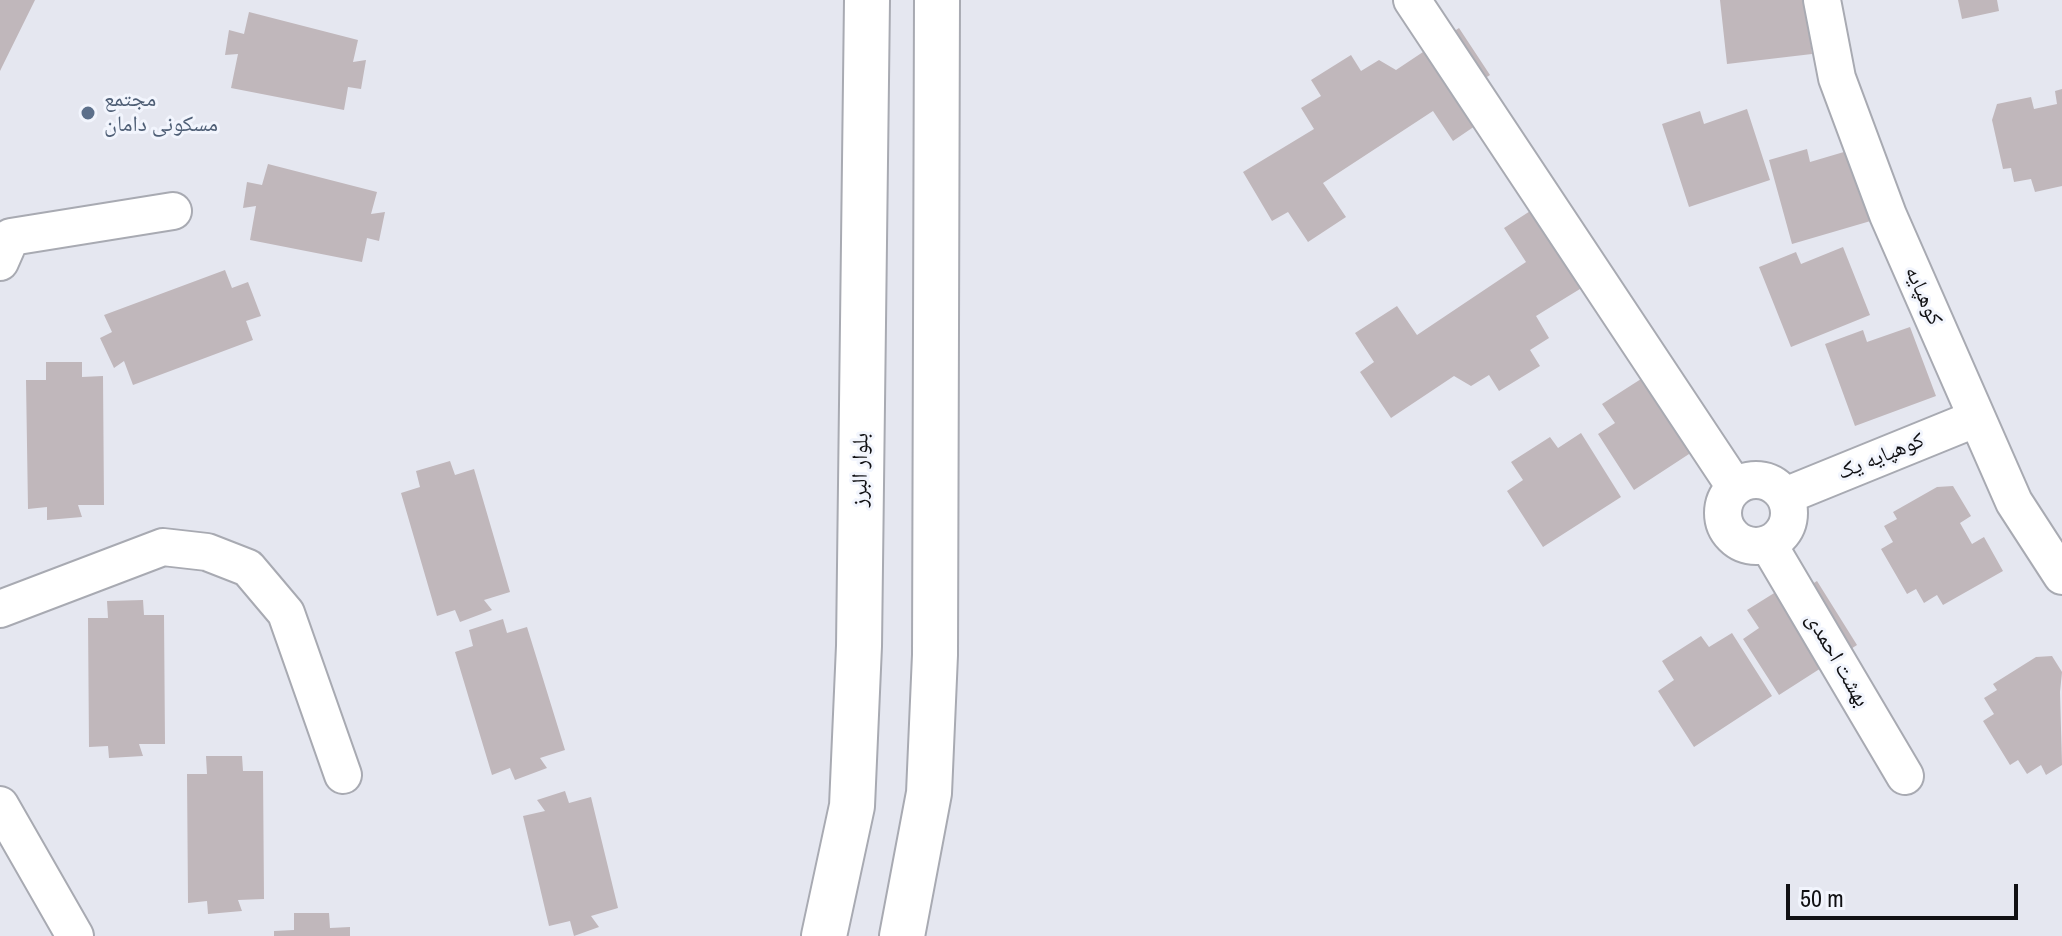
<!DOCTYPE html>
<html>
<head>
<meta charset="utf-8">
<style>
  body { margin:0 }
  #map { position:relative; width:2062px; height:936px; overflow:hidden; background:#e5e7f0; font-family:"Archivo Narrow",sans-serif }
  canvas { display:block }
  .scale { position:absolute; left:1786px; top:884px; width:232px; height:36px; box-sizing:border-box; border:4px solid #101013; border-top:0; padding-left:10px; font-size:24px; line-height:28px; white-space:nowrap; color:#101013; -webkit-text-stroke:6px #f2f5fd; paint-order:stroke }
</style>
</head>
<body>
<div id="map">
<canvas width="2062" height="936"></canvas>
<div class="scale">50 m</div>
</div>
<script>
const ctx = document.querySelector('canvas').getContext('2d');
ctx.lineJoin = 'round';
function paint(path, color) {
  ctx.fillStyle = color;
  ctx.fill(path, 'evenodd');
}
function trace(path, color, width, dash) {
  ctx.strokeStyle = color;
  ctx.lineWidth = width;
  ctx.lineCap = dash ? 'butt' : 'round';
  ctx.setLineDash(dash || []);
  ctx.stroke(path);
}
function drawText(font, color, halo, rows, align = 'center') {
  ctx.font = font + ' "Archivo Narrow","Noto Naskh Arabic",sans-serif';
  ctx.lineWidth = 6;
  ctx.setLineDash([]);
  ctx.textBaseline = 'middle';
  ctx.strokeStyle = halo;
  ctx.fillStyle = color;
  for (const [text, x, y, turn = 0] of rows) {
    ctx.save();
    ctx.translate(x, y);
    ctx.rotate((+turn || 0) * Math.PI / 180);
    ctx.textAlign = isNaN(turn) ? turn : align;
    if (halo) ctx.strokeText(text, 0, 0);
    ctx.fillText(text, 0, 0);
    ctx.restore();
  }
}
paint(new Path2D(`
  M0,0h35l-35,71z
  M1720,0h85l7,54 -85,10z
  M1958,0h39l2,11 -37,8z
  M249,12l109,28 -5,22 13,-2 -5,29 -13,-2 -4,23 -113,-22 7,-34 -13,1 4,-25 15,4z
  M1459,28l31,47 -14,9 18,29 -41,28 -20,-30 -110,72 23,34 -38,25 -20,-30 -16,9 -29,-49 71,-43 -13,-21 20,-12 -10,-16 40,-25 10,16 18,-11 17,10z
  M2062,89v97l-27,6 -4,-13 -17,3 -3,-14 -8,1 -11,-49 5,-16 34,-7 3,12 23,-5 -2,-13z
  M1747,109l23,71 -81,27 -27,-83 38,-13 4,13z
  M1807,149l3,13 44,-13 20,71 -82,24 -23,-84z
  M268,164l109,28 -6,22 14,-2 -6,29 -12,-3 -5,24 -112,-22 6,-34 -13,2 4,-26 15,3z
  M1541,204l65,69 -70,43 13,22 -19,12 10,16 -41,25 -10,-16 -18,11 -17,-10 -63,42 -31,-46 14,-10 -19,-29 42,-27 20,29 109,-73 -22,-34z
  M1843,247l27,68 -79,32 -32,-80 37,-15 5,12z
  M225,270l7,18 16,-6 13,34 -15,5 7,19 -120,45 -9,-24 -10,7 -14,-30 12,-6 -8,-17z
  M1910,327l26,69 -81,30 -30,-82 38,-14 4,12z
  M46,362h36v15l21,-1 1,129h-26l4,12 -35,3v-13l-19,2 -2,-129h20z
  M1672,376l40,63 -78,51 -36,-56 17,-11 -13,-19 39,-25 8,12z
  M1581,433l40,64 -78,50 -36,-56 16,-11 -12,-18 39,-25 8,11z
  M450,461l5,14 19,-6 36,123 -26,8 8,10 -32,12 -5,-12 -18,6 -36,-123 19,-6 -4,-16z
  M1953,486l18,30 -11,7 12,21 12,-7 19,34 -60,34 -6,-10 -13,8 -8,-14 -9,5 -26,-45 12,-7 -9,-16 13,-7 -4,-7 44,-25z
  M1817,581l40,64 -78,50 -36,-56 16,-11 -12,-18 40,-25 6,11z
  M143,600l1,15h20l1,129h-26l4,12 -34,2 -1,-12 -19,1 -1,-129h20l-1,-17z
  M503,619l4,14 20,-6 38,123 -25,8 7,10 -32,12 -5,-12 -18,7 -37,-123 18,-6 -4,-16z
  M1732,633l40,63 -78,51 -36,-56 16,-11 -12,-19 39,-25 8,11z
  M2052,656l10,16 -2,20 2,73 -16,10 -5,-10 -14,9 -9,-14 -8,5 -27,-44 11,-7 -10,-16 13,-8 -4,-6 43,-27z
  M206,756h36l1,15h20l1,128 -26,1 4,11 -34,3 -1,-13 -19,2 -1,-129h20z
  M565,791l4,12 22,-6 27,111 -27,8 8,11 -25,9 -4,-15 -21,5 -26,-110 22,-5 -8,-11z
  M294,913h35l1,15 20,-1v9h-76v-5l20,-1z`), '#c0b7bb');
const minor = new Path2D(`
  M1412,0l323,487
  M1822,0l15,78 51,137 126,287 48,74
  M0,262l11,-25 162,-26
  M1723 513a33 33 0 1 1 66 0a33 33 0 1 1-66 0Z
  M1785,496l192,-78
  M1768,544l137,232
  M0,609l163,-62 44,5 41,16 38,45 57,162
  M0,805l75,131`);
const major = new Path2D(`
  M824,936l28,-130 7,-160 8,-646
  M902,936l27,-143 6,-138 2,-655`);
trace(minor, '#a8aab2', 40);
trace(major, '#a8aab2', 48);
trace(minor, '#fff', 36);
trace(major, '#fff', 44);
for (const [x, y, r, color] of [
  [88,113,8,"#5c6f8a"]
]) {
  const dot = new Path2D();
  dot.arc(x, y, r, 0, 2 * Math.PI);
  ctx.fillStyle = color;
  ctx.fill(dot);
  trace(dot, '#f2f5fd', 3);
}
drawText('22px', '#4e5e75', '#f2f5fd', [
  ["مجتمع",104,100],
  ["مسکونی دامان",104,125]
], 'left');
drawText('22px', '#101013', '#f2f5fd', [
  ["کوهپایه",1923,296,66],
  ["کوهپایه یک",1881,457,-22],
  ["بلوار البرز",861,470,-89],
  ["بهشت احمدی",1837,660,60]
]);
</script>
</body>
</html>
